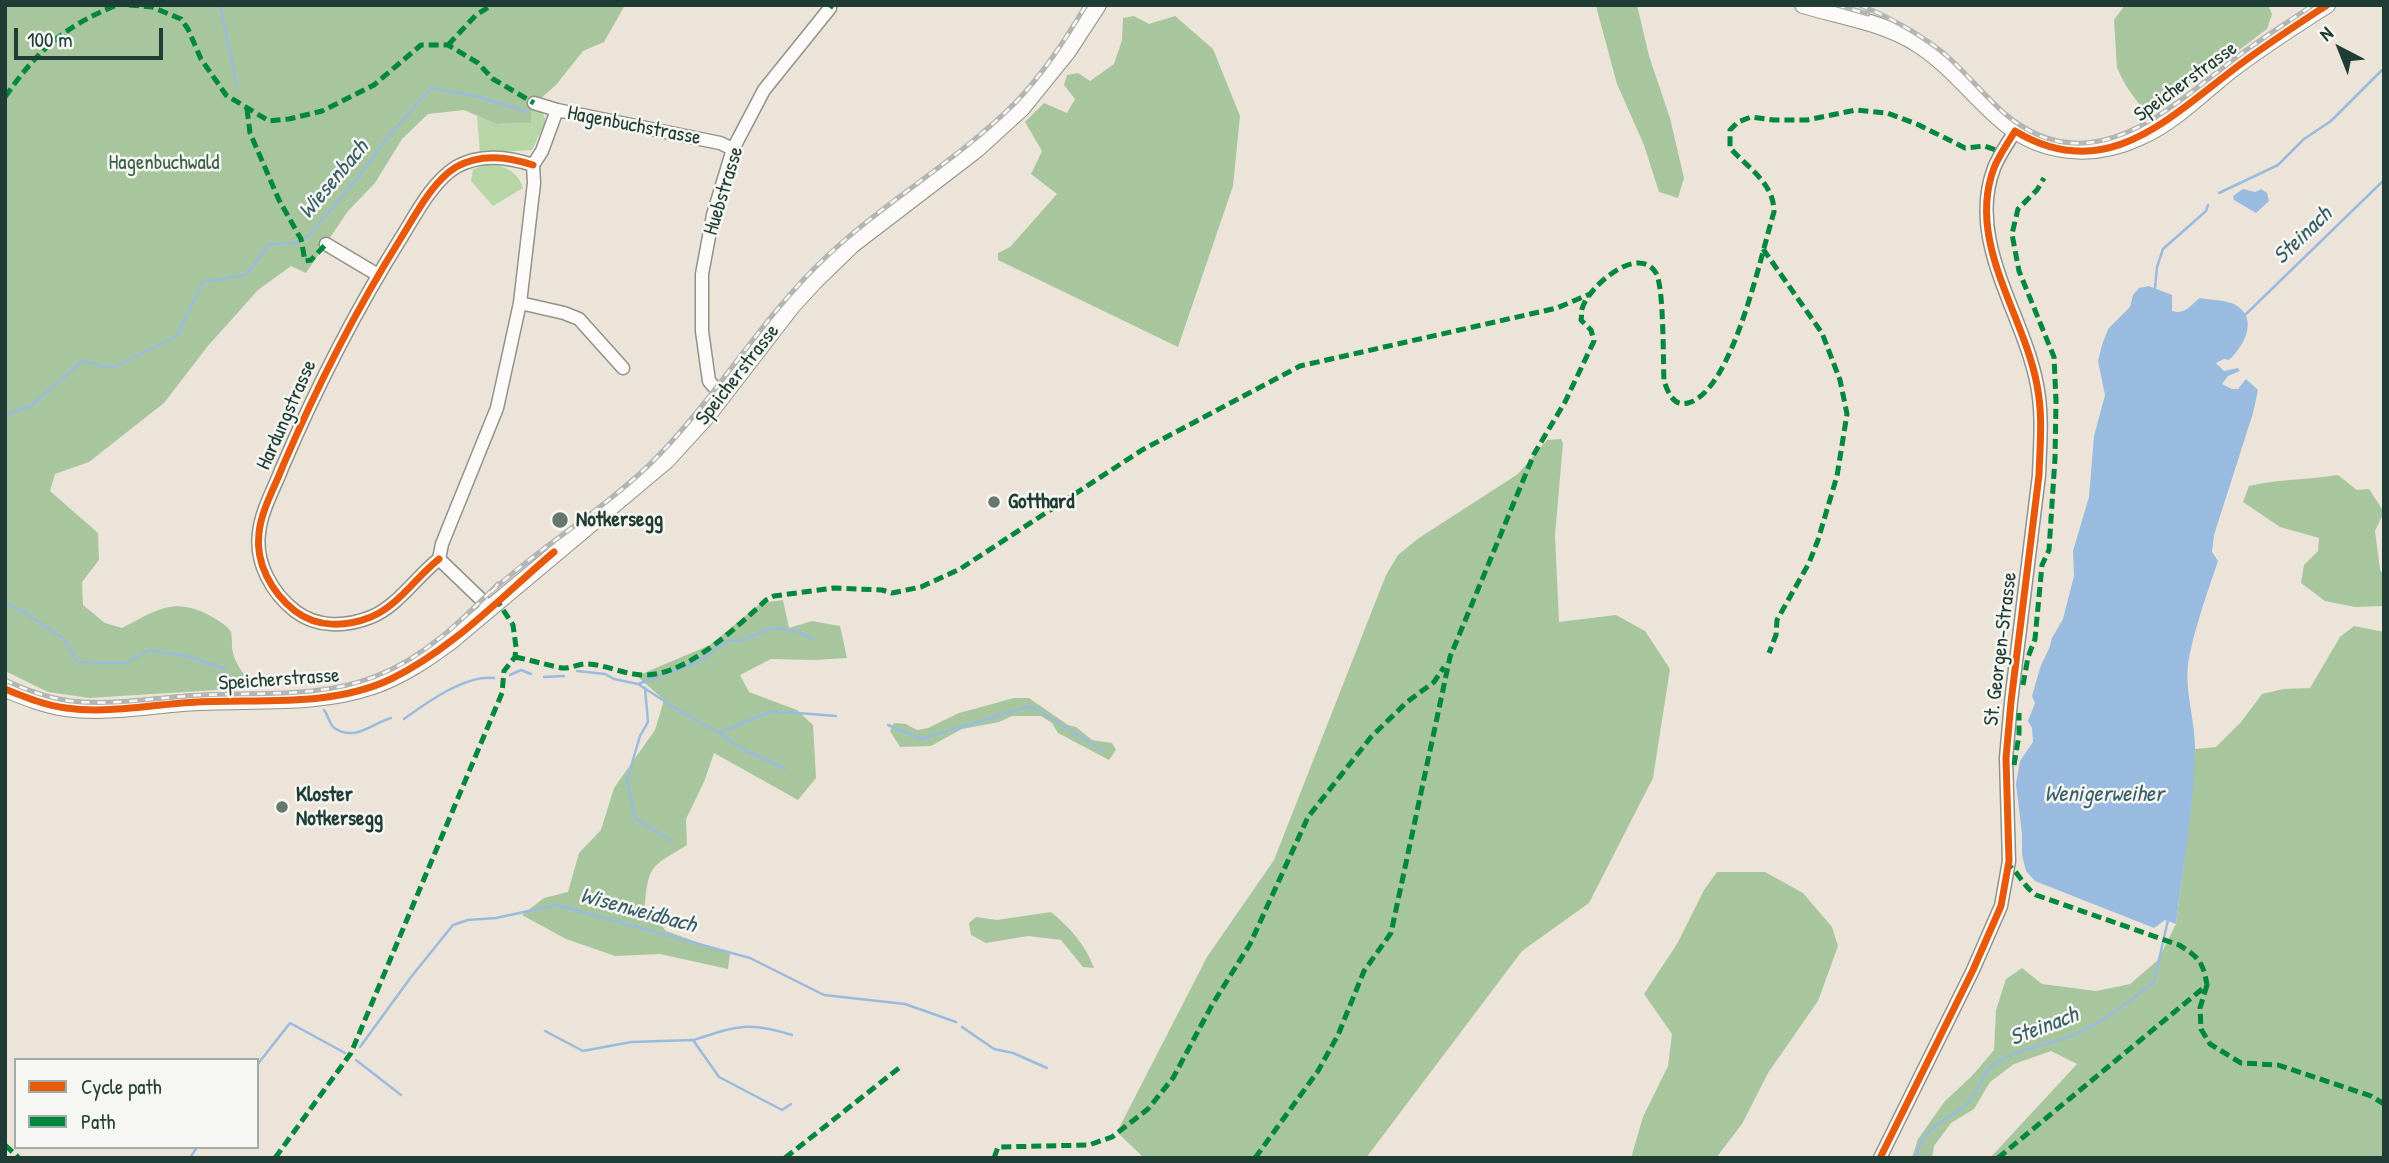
<!DOCTYPE html>
<html>
<head>
<meta charset="utf-8">
<style>
  body { margin:0 }
  #map { position:relative; width:2389px; height:1163px; overflow:hidden; background:#ece4d8; font-family:"Patrick Hand",sans-serif }
  canvas { display:block }
  .frame { position:absolute; inset:0; border:7px solid #1f3d34; pointer-events:none }
  .legend { position:absolute; left:14px; top:1058px; width:245px; height:91px; box-sizing:border-box; background:#f6f6f2; border:2px solid #a0aca6; margin:0; padding:9px 12px; list-style:none; font-size:21px; color:#1f3d34 }
  .legend li { display:flex; align-items:center; gap:14px; height:35px }
  .legend b { width:35px; border:2px solid #a0aca6 }
  .north { position:absolute; left:2305px; top:14px; width:70px; height:70px; -webkit-text-stroke:5px #f6f6f2; paint-order:stroke; rotate:318deg; font-size:19px; font-weight:700; line-height:28px; text-align:center; color:#1f3d34 }
  .north::after { content:''; display:block; margin:auto; width:24px; height:32px; background:#1f3d34; clip-path:polygon(50% 0,100% 100%,50% 72%,0 100%) }
  .scale { position:absolute; left:14px; top:28px; width:149px; height:32px; box-sizing:border-box; border:4px solid #1f3d34; border-top:0; padding-left:9px; font-size:21px; line-height:24px; white-space:nowrap; color:#1f3d34; -webkit-text-stroke:5px #f6f6f2; paint-order:stroke }
</style>
</head>
<body>
<div id="map">
<canvas width="2389" height="1163"></canvas>
<div class="frame"></div>
<ul class="legend">
<li><b style="height:9px;background:#e8590c"></b>Cycle path</li>
<li><b style="height:9px;background:#00873e"></b>Path</li>
</ul>
<div class="north">N</div>
<div class="scale">100 m</div>
</div>
<script>
const ctx = document.querySelector('canvas').getContext('2d');
ctx.lineJoin = 'round';
function paint(path, color) {
  ctx.fillStyle = color;
  ctx.fill(path, 'evenodd');
}
function trace(path, color, width, dash) {
  ctx.strokeStyle = color;
  ctx.lineWidth = width;
  ctx.lineCap = dash ? 'butt' : 'round';
  ctx.setLineDash(dash || []);
  ctx.stroke(path);
}
function drawText(font, color, halo, rows, align = 'center') {
  ctx.font = font + ' "Patrick Hand",sans-serif';
  ctx.lineWidth = 5;
  ctx.setLineDash([]);
  ctx.textBaseline = 'middle';
  ctx.strokeStyle = halo;
  ctx.fillStyle = color;
  for (const [text, x, y, turn = 0] of rows) {
    ctx.save();
    ctx.translate(x, y);
    ctx.rotate((+turn || 0) * Math.PI / 180);
    ctx.textAlign = isNaN(turn) ? turn : align;
    if (halo) ctx.strokeText(text, 0, 0);
    ctx.fillText(text, 0, 0);
    ctx.restore();
  }
}
paint(new Path2D(`
  M531,107l12,7 3,7 -14,29 -52,3 -3,-37 19,8 35,-1z
  M490,164c16,2 28,8 33,24l-30,18 -22,-25 2,-12z`), '#b7d6a8');
paint(new Path2D(`
  M5,5h620l-21,37 -21,9 -27,34 -25,22v16l-35,1 -32,-14 -36,4 -26,25 -27,44 -27,28 -42,62 -15,-7 -33,24 -51,57 -43,56 -75,59 -34,12 -5,17 48,42 1,27 -17,22 1,23 22,18 17,5c36,-18 52,-33 92,-10 5,3 14,8 17,14 1,4 1,12 1,16 2,14 10,24 18,34l-2,6 -159,10 -41,-6 -43,-21z
  M1637,5l12,51 21,62 14,60 -6,20 -19,-6 -15,-47 -27,-61 -21,-78z
  M2125,5h143l4,9 -5,15 -64,48 -59,34 -18,-25 -9,-18 -3,-48z
  M1134,16l15,8 26,-8 38,33 27,67 -7,70 -55,161 -180,-87v-7l12,-6 47,-53 -26,-20 11,-23 -17,-29 19,-19 23,10 8,-14 -11,-14 3,-10 11,-2 12,8 24,-17 8,-24 1,-22z
  M1561,439l2,4 -8,92 4,87 57,-7 29,16 25,38 -17,109 -64,125 -67,48 -156,207h-222l-27,-26 90,-175 67,-97 112,-285 12,-20 21,-17 99,-64 29,-34z
  M2338,475l19,15 12,-1 15,23 -9,19 5,39 4,5 -1,31 -28,1 -30,-6 -24,-18 3,-18 14,-14 1,-13 -39,-11 -37,-25 6,-16c29,-7 60,-6 89,-11z
  M783,600l6,28 23,-7 28,5 7,32 -32,2 -44,-1 -31,16 9,17 48,18 16,15 3,53 -18,22 -84,-47 -10,29 -18,37 1,26c-34,21 -39,19 -42,61l21,25 64,23 -2,15 -68,-15 -45,2 -49,-17 -44,-24 22,-17 24,-6 11,-39 22,-23 13,-42 41,-58 9,-30 -27,-24 73,-31 51,-42z
  M2354,626l30,6v526h-394l87,-94 -26,-13 -37,13 -24,18 -16,27 -23,14 -17,23 -2,12h-20l6,-19 27,-38 27,-25 22,-26 2,-40 10,-31 16,-11 20,16 54,7 34,-7 28,-24 18,-36 14,-109 5,-66 21,-2 25,-25 21,-28 22,-5 26,-1 30,-51z
  M1014,698h15l39,27 8,2 16,13 20,3 4,7 -7,10 -51,-27 -6,-10 -11,-7h-29l-13,6 -37,7 -31,17 -31,1 -10,-16 4,-8 12,1 11,6 11,-2 31,-15z
  M1717,872h48l38,21 29,34 6,19 -20,55 -50,72 -26,51 -26,34h-85l12,-41 25,-51 4,-32 -28,-40 33,-50 27,-54z
  M1051,912c20,17 34,32 43,56l-11,-1 -22,-27 -33,-4 -42,7 -15,-8 -2,-12 7,-6 21,3z`), '#a8c69e');
paint(new Path2D(`
  M2243,189l12,3 6,-3 6,4 2,8 -13,12 -22,-13 -1,-4z
  M2149,286l23,9v16c14,4 18,-6 28,-13 10,2 25,2 34,6 26,14 10,42 -5,56l-5,-1 -8,4 8,8 14,-3 2,3 -12,5 -6,8 10,5h6l8,-10 12,11 -5,23 -39,122 -2,17 6,9c-10,30 -21,60 -28,92 -8,32 5,63 5,95 -1,59 -12,118 -19,176l-11,-4 -11,8 -119,-47 -9,-10 -4,-16v-21l-6,-50 4,-23 13,-19 -1,-14 -4,-7 7,-18 -3,-7 9,-31 8,-16 3,-11 11,-19 11,-43 -1,-25 16,-54 5,-61 11,-41 -7,-34 4,-16 6,-16 22,-22 3,-12 6,-7z`), '#99bbdf');
trace(new Path2D(`
  M220,5l17,81
  M2219,193l59,-28 26,-26 27,-18 51,-51
  M2155,288l2,-21 6,-18 43,-38 2,-6
  M2245,315l139,-135
  M5,415l26,-9 51,-45 30,7 65,-32 26,-54 43,-7 23,-31 27,-1 13,-8 48,-56 31,-42 43,-49 49,9 47,15
  M5,604l16,6 43,29 13,23 49,1 23,-13 37,6 40,13
  M577,671l28,3 9,5 24,5 60,-22 30,-22 13,1 30,-13 25,3 17,8
  M510,675l11,-5 10,4
  M544,677l20,-1
  M638,684l37,24 44,25 53,-22 64,5
  M645,688l3,34 -8,14 -13,44 8,38 37,23
  M324,710c5,6 5,16 12,19 20,12 37,-6 55,-11
  M404,719c22,-16 62,-45 90,-41
  M888,725l33,14 110,-33 73,45
  M719,733l20,14 46,22
  M962,1027l32,22 19,4 34,15
  M545,1031l38,20 48,-9 62,-2 26,37 63,33 9,-6
  M694,1040c42,-14 54,-19 98,-5
  M360,1047l51,-70 42,-52 15,-5 28,-2 60,-13 194,53 74,37 81,9 51,18
  M356,1060l45,35
  M257,1065l33,-42 55,30
  M190,1158l7,-11
  M1917,1158c2,-30 30,-37 49,-53 14,-13 14,-33 31,-43 22,-13 47,-16 71,-25 31,-11 60,-35 86,-55l14,-62`), '#99bbdf', 2.5);
const minor = new Path2D(`
  M534,103l23,7 163,33 13,6
  M326,244l52,31
  M520,303l44,10 15,6 44,49
  M722,396l-13,-15 -7,-50v-57l11,-59 20,-66 31,-59 66,-82
  M439,559c-23,18 -41,47 -68,58 -25,10 -54,11 -76,-6 -23,-18 -40,-48 -36,-78 2,-22 15,-44 23,-65 35,-82 72,-155 119,-230 15,-24 31,-56 55,-71 25,-14 52,-10 77,-2
  M490,608l-51,-49 3,-15 55,-136 23,-105 14,-120 -1,-18 9,-14 15,-41
  M1880,1158l93,-188 28,-64 8,-45 -3,-103 5,-56 28,-227c1,-30 4,-60 -2,-90 -13,-71 -71,-143 -43,-217 5,-13 14,-25 21,-37`);
const secondary = new Path2D(`
  M1803,5c39,12 81,17 116,40 31,20 54,51 82,75 40,35 92,39 139,17 34,-15 61,-43 90,-66 31,-24 64,-45 97,-66
  M5,689c20,8 40,16 61,19 43,6 89,-4 133,-6 57,-3 119,3 174,-16 29,-10 54,-27 78,-45l216,-181 41,-45 84,-109 23,-25 37,-36 124,-95 46,-42 46,-57 30,-46`);
trace(minor, '#91928a', 15);
trace(secondary, '#91928a', 18);
trace(minor, '#fcfbf9', 12);
trace(secondary, '#fcfbf9', 16);
const rail = new Path2D(`
  M1837,5l31,9
  M1860,5c31,13 62,30 87,51 20,18 37,39 57,57 83,71 158,2 225,-50 27,-21 56,-39 84,-58
  M491,592c53,-49 118,-85 168,-137 60,-62 104,-139 167,-198 59,-56 131,-96 189,-154 28,-29 50,-63 71,-98
  M5,680c21,10 43,18 66,21 43,5 88,-4 132,-6 57,-3 119,3 173,-19 49,-19 86,-56 122,-92`);
trace(rail, '#b3b5b3', 5);
trace(rail, '#f6f6f2', 2.5, [8]);
trace(new Path2D(`
  M129,5l23,2 29,12 7,10 13,30 25,36 43,26 20,-2 33,-8 52,-26 47,-40h27l30,18 15,16 41,24
  M830,8l2,-3
  M448,45l28,-30 16,-10
  M5,97c32,-46 59,-71 112,-92
  M247,109l3,24 29,67 22,39 4,22 6,-1 15,-16
  M1763,249l59,84 18,47 7,34 -10,62 -19,64 -9,23 -32,57 -1,15 -7,18
  M515,657c16,3 31,8 47,11 8,1 17,-5 26,-4 19,1 37,11 58,11 42,-1 91,-48 120,-75l8,-4 60,-8 48,2 10,3 29,-6 39,-18 182,-119 158,-84 257,-58 33,-14
  M2023,685l5,-28 7,-18 7,-74 7,-15 6,-92 1,-57 -2,-44 -35,-86 -7,-37 6,-25 19,-19 7,-12
  M2014,765l5,-30v-22
  M2207,985l-7,23 1,21 9,15 31,19 37,2 93,31 13,8
  M5,1145l14,13
  M275,1158l76,-105 151,-360 2,-22 11,-14 1,-10 -3,-22 -15,-23
  M785,1158l114,-90
  M994,1158l4,-11 91,-2 23,-8 36,-28 25,-31 39,-73 38,-61 58,-127 63,-80 36,-35 27,-20 10,-15
  M1255,1158l63,-87 20,-36 26,-64 27,-38 59,-276 84,-203 31,-52 29,-61 -3,-11 -10,-10c1,-4 0,-7 1,-11 5,-21 56,-66 74,-36 8,14 7,87 8,108 4,11 9,26 24,22 45,-12 73,-149 86,-191 0,-29 -26,-44 -44,-64v-18l8,-8 13,-5 23,3h33l49,-10 31,3 32,12 46,23 19,-2 18,6
  M1998,1158l209,-173c-4,-23 -8,-28 -28,-40l-143,-50c-13,-9 -19,-25 -27,-29`), '#00873e', 5, [10, 5]);
trace(new Path2D(`
  M439,559c-23,18 -41,47 -68,58 -25,10 -54,11 -76,-6 -23,-18 -40,-48 -36,-78 2,-22 15,-44 23,-65 35,-82 72,-155 119,-230 15,-24 31,-56 55,-71 25,-14 52,-10 77,-2
  M5,689c20,8 39,16 61,19 43,6 88,-4 132,-6 64,-3 134,5 193,-23 62,-30 111,-83 163,-127
  M1880,1158l93,-188 28,-64 8,-45 -3,-103 5,-56 28,-227c1,-30 4,-60 -2,-90 -13,-71 -71,-143 -43,-217 5,-13 14,-25 21,-37 89,54 152,-11 219,-62 30,-23 61,-43 93,-64`), '#e8590c', 7);
for (const [x, y, r, color] of [
  [994,502,7,"#67776d"],
  [560,520,9,"#67776d"],
  [282,807,7,"#67776d"]
]) {
  const dot = new Path2D();
  dot.arc(x, y, r, 0, 2 * Math.PI);
  ctx.fillStyle = color;
  ctx.fill(dot);
  trace(dot, '#f6f6f2', 2.5);
}
drawText('21px', '#1f3d34', '#f6f6f2', [
  ["Speicherstrasse",2186,82,-36],
  ["Hagenbuchstrasse",634,126,11],
  ["Huebstrasse",724,191,-73],
  ["Speicherstrasse",738,375,-52],
  ["Hardungstrasse",287,415,-66],
  ["St. Georgen-Strasse",2001,649,-83],
  ["Speicherstrasse",279,680,-4]
]);
drawText('21px', '#3a6047', '#f6f6f2', [
  ["Hagenbuchwald",164,163]
]);
drawText('bold 21px', '#1f3d34', '#f6f6f2', [
  ["Gotthard",1008,502],
  ["Notkersegg",576,520],
  ["Kloster",296,795],
  ["Notkersegg",296,819]
], 'left');
drawText('italic 23px', '#395e68', '#f6f6f2', [
  ["Wiesenbach",334,180,-50],
  ["Steinach",2303,236,-44],
  ["Wenigerweiher",2104,795],
  ["Wisenweidbach",638,911,15],
  ["Steinach",2044,1027,-21]
]);
</script>
</body>
</html>
